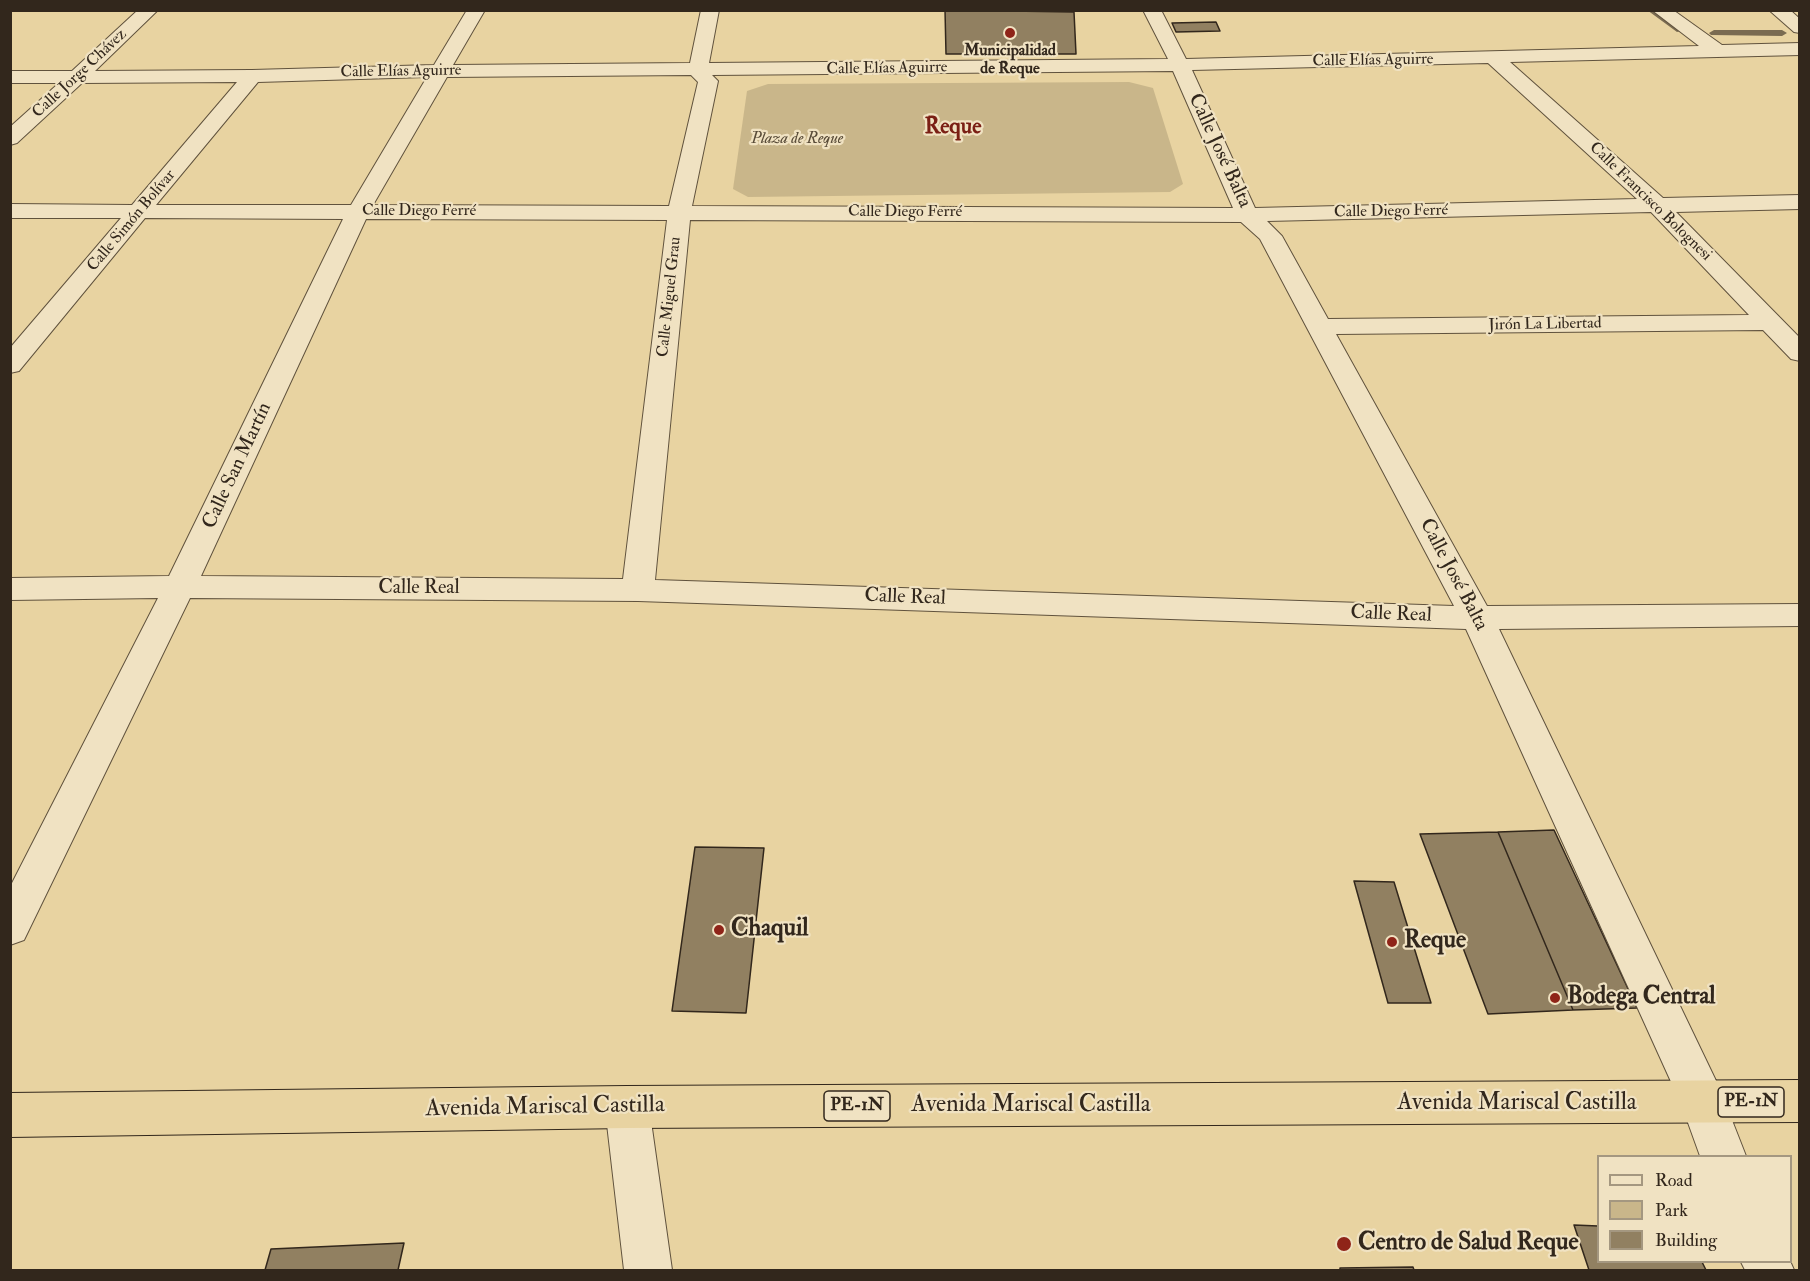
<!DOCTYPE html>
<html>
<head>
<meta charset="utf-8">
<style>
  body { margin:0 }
  #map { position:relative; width:1810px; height:1281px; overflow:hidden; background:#e8d3a1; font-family:"IM FELL Double Pica",serif }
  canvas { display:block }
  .frame { position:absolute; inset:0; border:12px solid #32271c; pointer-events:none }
  .legend { position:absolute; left:1597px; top:1155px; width:195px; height:108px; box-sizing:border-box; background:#f0e2c2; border:2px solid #a49780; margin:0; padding:8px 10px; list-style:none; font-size:18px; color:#32271c }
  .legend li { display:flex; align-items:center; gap:12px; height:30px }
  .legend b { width:30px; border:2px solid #a49780 }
</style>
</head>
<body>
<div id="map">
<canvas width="1810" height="1281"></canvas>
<div class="frame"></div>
<ul class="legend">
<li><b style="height:8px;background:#f0e2c2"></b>Road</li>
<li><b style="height:16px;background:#c9b68a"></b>Park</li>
<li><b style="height:16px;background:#918061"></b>Building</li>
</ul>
</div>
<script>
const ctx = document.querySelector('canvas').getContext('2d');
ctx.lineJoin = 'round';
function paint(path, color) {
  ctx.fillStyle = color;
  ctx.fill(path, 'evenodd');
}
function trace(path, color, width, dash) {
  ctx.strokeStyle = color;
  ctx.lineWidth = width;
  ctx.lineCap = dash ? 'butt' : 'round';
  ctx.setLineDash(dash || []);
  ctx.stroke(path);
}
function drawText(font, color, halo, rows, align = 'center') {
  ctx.font = font + ' "IM FELL Double Pica",serif';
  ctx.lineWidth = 4.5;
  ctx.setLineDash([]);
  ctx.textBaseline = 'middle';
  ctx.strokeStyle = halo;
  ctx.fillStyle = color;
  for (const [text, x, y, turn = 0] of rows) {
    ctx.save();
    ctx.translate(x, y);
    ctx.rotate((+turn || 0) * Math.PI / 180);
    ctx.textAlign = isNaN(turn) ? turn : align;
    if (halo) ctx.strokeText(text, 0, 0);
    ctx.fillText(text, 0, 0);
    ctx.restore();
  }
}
paint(new Path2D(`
  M1129,82l24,6 30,96 -13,8 -422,5 -15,-8 14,-98 21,-7z`), '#c9b68a');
paint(new Path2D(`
  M1647,10h11l27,20 -8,2z
  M1714,30h68l5,3 -5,3 -71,-1 -2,-2z`), '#7a6b51');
const building = new Path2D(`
  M945,10l129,2 2,42h-130z
  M1216,22l4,9 -44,1 -4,-9z
  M1554,830l83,178 -64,2 -75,-178z
  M1498,832l75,178 -85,4 -68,-180z
  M695,847l69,1 -18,165 -74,-2z
  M1354,881l40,1 37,121h-43z
  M1574,1225l24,1v36h104l4,8h-117z
  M404,1243l-6,27h-133l6,-21z
  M1413,1267l1,3h-74v-2z`);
paint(building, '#918061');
trace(building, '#32271c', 1.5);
const minor = new Path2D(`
  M138,10h20l-63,61 157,-1 182,-5 33,-55h18l-32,55 237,-2 11,-53h18l-10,53 459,-4 -25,-49h18l25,49 513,-13 -47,-36h21l49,35 78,-2v12l-290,7 153,136 137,-3v14l-124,3 124,126v23l-9,-2 -28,-29 -427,4 151,272 313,-2v22l-301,3 220,458 27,69h-46l-18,-50 -216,-477 -828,-28 -448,-3 -166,342 -14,5v-58l148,-289 -148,2v-22l159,-2 174,-357 -198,-1 -126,153 -9,2v-25l111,-130h-111v-14l122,1 105,-123 -155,1 -65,60 -7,2v-18l49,-44h-49v-12h62zM1488,63l149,136 -382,9 -63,-138zM1173,71l60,137 -541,-2 26,-125 -6,-6zM691,75l7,7 -29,124 -296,-1 74,-128zM427,77l-76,128h-195l102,-123zM1651,212l98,103 -421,4 -46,-83 -15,-15zM366,219l301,1 -44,359 -422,-3zM690,220l551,2 19,17 194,367 -799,-26z
  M1769,10h21l10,9v14l-6,-1z
  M627,1086l16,6 6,15 23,163h-48l-19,-163 6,-15z
  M1790,1261l4,9h-49l-4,-8z`);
const highway = new Path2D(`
  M1800,1080v42l-1173,6 -617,9v-44l617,-7z`);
trace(minor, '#60523d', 2);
trace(highway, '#32271c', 2);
paint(minor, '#f0e2c2');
paint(highway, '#e8d3a1');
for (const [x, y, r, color] of [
  [1010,33,6,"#8f2418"],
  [719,930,6,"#8f2418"],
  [1392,942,6,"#8f2418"],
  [1555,998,6,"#8f2418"],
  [1344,1244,8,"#8f2418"]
]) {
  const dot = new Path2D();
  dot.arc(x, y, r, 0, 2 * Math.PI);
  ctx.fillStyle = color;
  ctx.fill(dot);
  trace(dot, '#f0e2c2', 2);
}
drawText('bold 16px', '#32271c', '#f0e2c2', [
  ["Municipalidad",1010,52],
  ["de Reque",1010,70]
]);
drawText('16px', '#32271c', '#f0e2c2', [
  ["Calle Elías Aguirre",1373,61,-1],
  ["Calle Elías Aguirre",887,69,-1],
  ["Calle Elías Aguirre",401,72,-1],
  ["Calle Jorge Chávez",80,74,-43],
  ["Calle Francisco Bolognesi",1650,202,44],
  ["Calle Diego Ferré",419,212],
  ["Calle Diego Ferré",1391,212,-1],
  ["Calle Diego Ferré",905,213],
  ["Calle Simón Bolívar",132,221,-50],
  ["Calle Miguel Grau",670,297,-84],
  ["Jirón La Libertad",1545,325,-1]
]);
drawText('italic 16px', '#584b38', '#f0e2c2', [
  ["Plaza de Reque",797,140]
]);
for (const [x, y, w] of [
  [1751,1102,66],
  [857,1106,66]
]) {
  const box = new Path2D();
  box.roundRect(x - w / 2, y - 15, w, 30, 4.5);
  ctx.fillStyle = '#f0e2c2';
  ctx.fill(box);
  trace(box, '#32271c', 1.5);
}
drawText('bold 18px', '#32271c', null, [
  ["PE-1N",1751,1102],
  ["PE-1N",857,1106]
]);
drawText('20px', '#32271c', '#f0e2c2', [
  ["Calle José Balta",1219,151,65],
  ["Calle San Martín",238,466,-65],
  ["Calle José Balta",1453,575,62],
  ["Calle Real",419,589],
  ["Calle Real",905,598,2],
  ["Calle Real",1391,615,2]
]);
drawText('bold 22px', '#7a1f14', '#f0e2c2', [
  ["Reque",953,128]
]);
drawText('bold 24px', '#32271c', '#f0e2c2', [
  ["Chaquil",731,930],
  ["Reque",1404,942],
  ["Bodega Central",1567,998],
  ["Centro de Salud Reque",1358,1244]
], 'left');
drawText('24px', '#32271c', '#f0e2c2', [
  ["Avenida Mariscal Castilla",1517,1104],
  ["Avenida Mariscal Castilla",1031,1106],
  ["Avenida Mariscal Castilla",545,1108,-1]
]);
</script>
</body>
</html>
